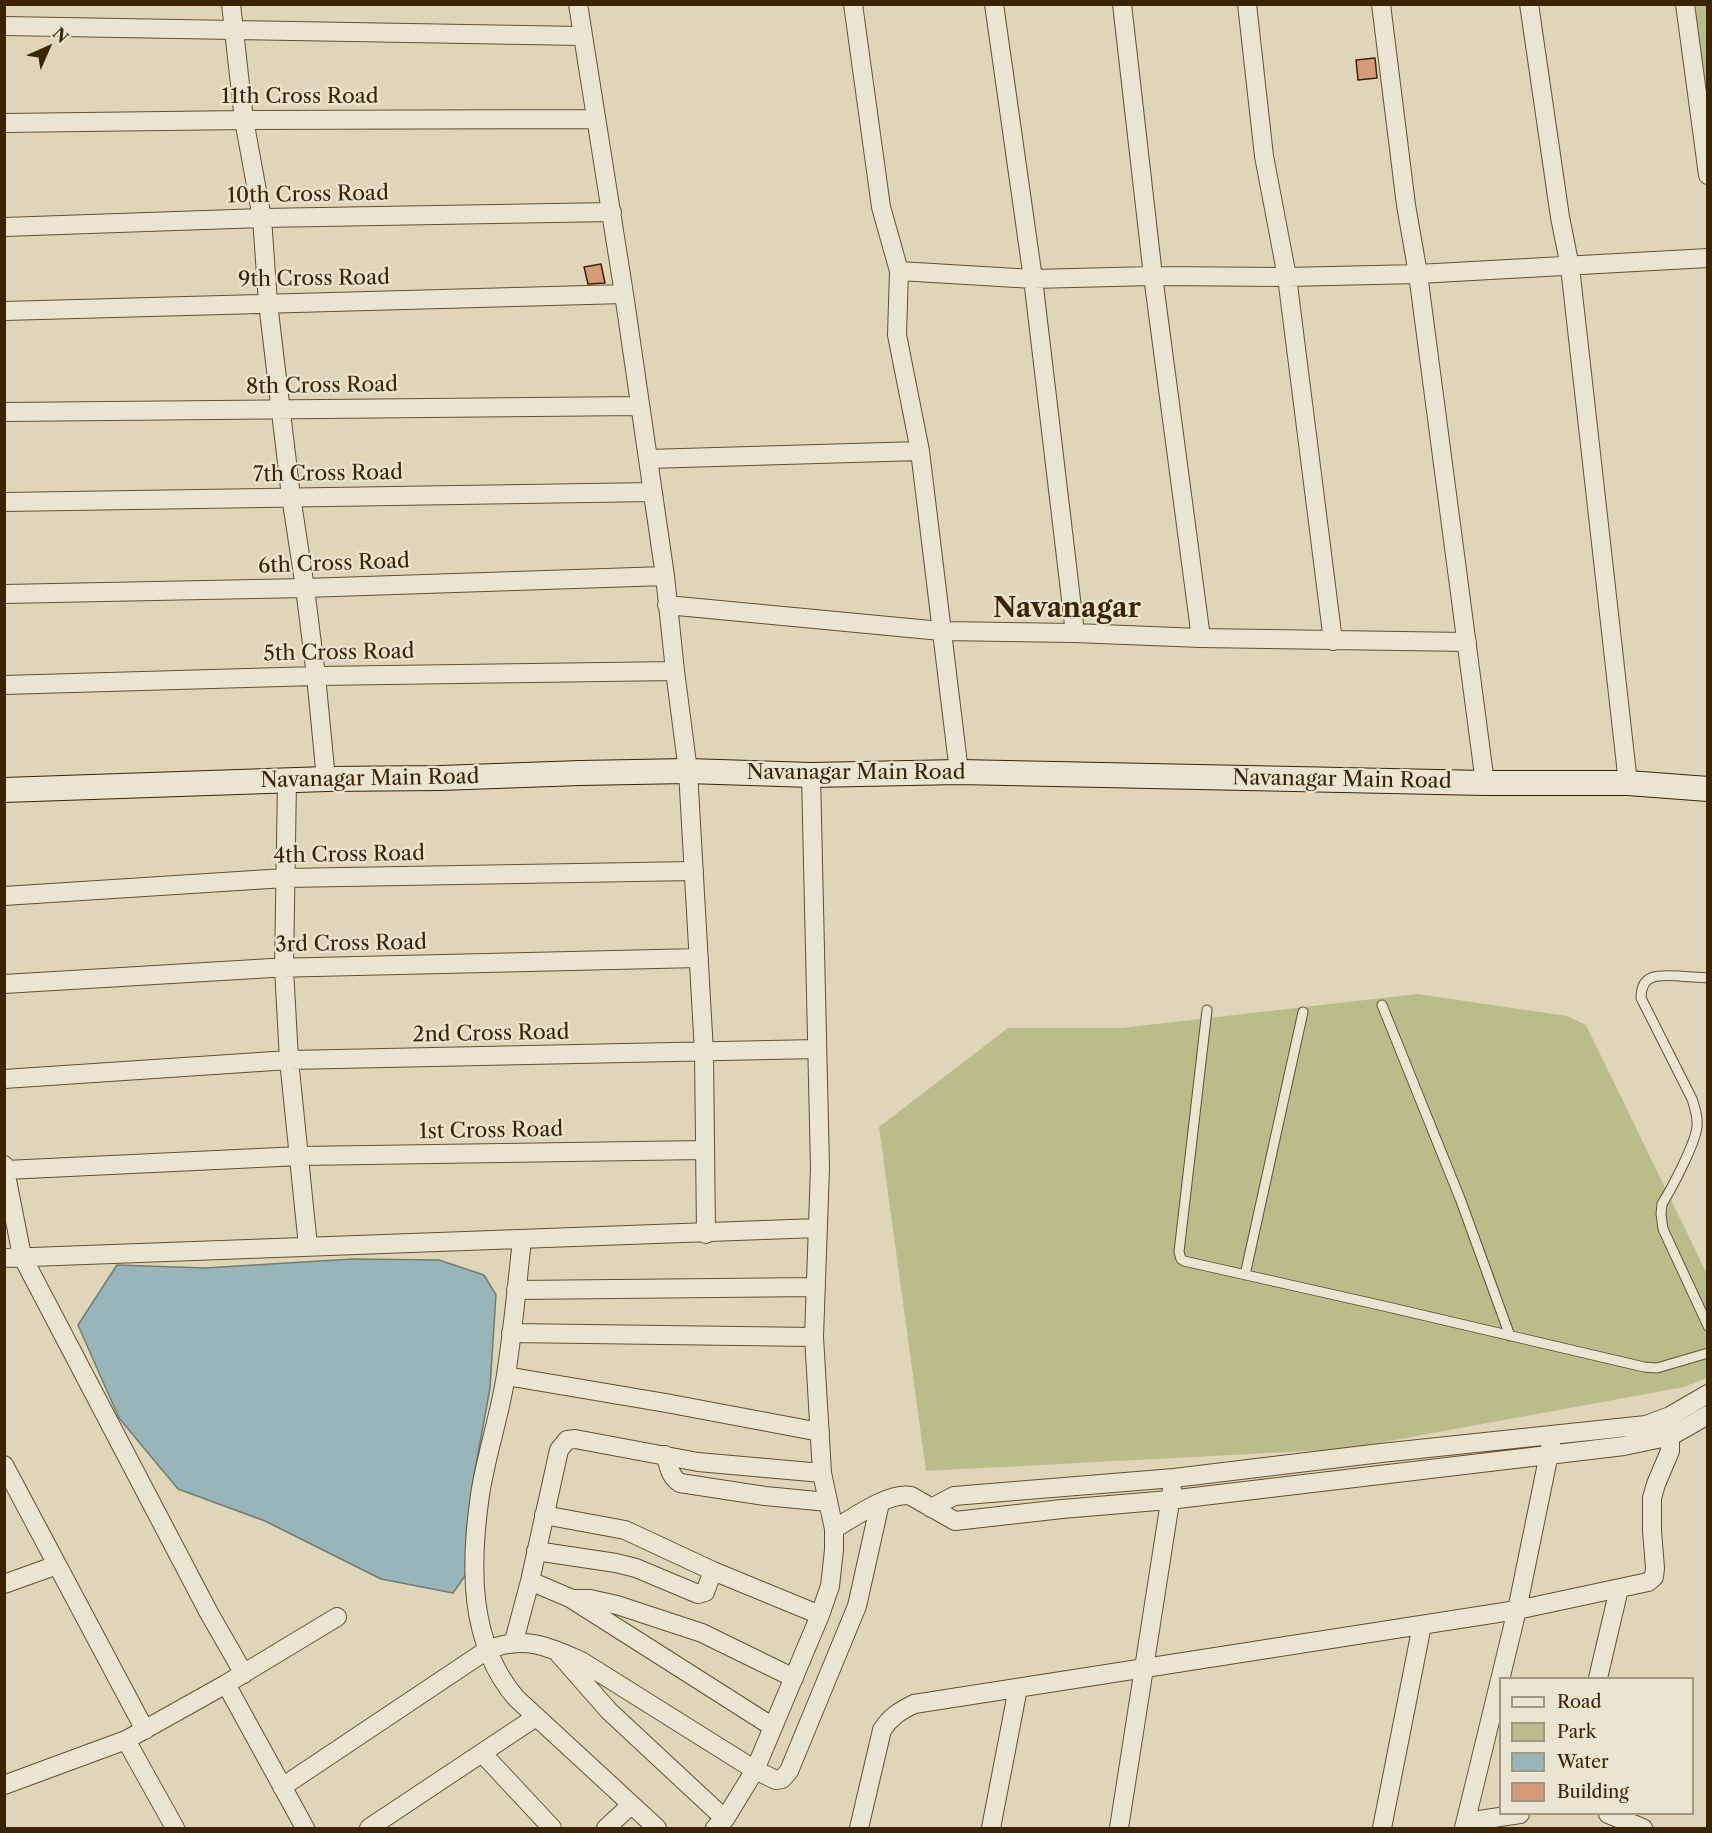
<!DOCTYPE html>
<html>
<head>
<meta charset="utf-8">
<style>
  body { margin:0 }
  #map { position:relative; width:1712px; height:1833px; overflow:hidden; background:#dfd6b9; font-family:"Libre Caslon Text",serif }
  canvas { display:block }
  .frame { position:absolute; inset:0; border:6px solid #3c2403; pointer-events:none }
  .legend { position:absolute; left:1499px; top:1677px; width:195px; height:138px; box-sizing:border-box; background:#eae4d2; border:2px solid #a4977f; margin:0; padding:8px 10px; list-style:none; font-size:18px; color:#3c2403 }
  .legend li { display:flex; align-items:center; gap:12px; height:30px }
  .legend b { width:30px; border:2px solid #a4977f }
  .north { position:absolute; left:18px; top:18px; width:60px; height:60px; -webkit-text-stroke:4px #eae4d2; paint-order:stroke; rotate:45deg; font-size:16px; font-weight:700; line-height:24px; text-align:center; color:#3c2403 }
  .north::after { content:''; display:block; margin:auto; width:21px; height:27px; background:#3c2403; clip-path:polygon(50% 0,100% 100%,50% 72%,0 100%) }
</style>
</head>
<body>
<div id="map">
<canvas width="1712" height="1833"></canvas>
<div class="frame"></div>
<ul class="legend">
<li><b style="height:8px;background:#eae4d2"></b>Road</li>
<li><b style="height:16px;background:#babc8a"></b>Park</li>
<li><b style="height:16px;background:#98b6ba"></b>Water</li>
<li><b style="height:16px;background:#d59b76"></b>Building</li>
</ul>
<div class="north">N</div>
</div>
<script>
const ctx = document.querySelector('canvas').getContext('2d');
ctx.lineJoin = 'round';
function paint(path, color) {
  ctx.fillStyle = color;
  ctx.fill(path, 'evenodd');
}
function trace(path, color, width, dash) {
  ctx.strokeStyle = color;
  ctx.lineWidth = width;
  ctx.lineCap = dash ? 'butt' : 'round';
  ctx.setLineDash(dash || []);
  ctx.stroke(path);
}
function drawText(font, color, halo, rows, align = 'center') {
  ctx.font = font + ' "Libre Caslon Text",serif';
  ctx.lineWidth = 4.5;
  ctx.setLineDash([]);
  ctx.textBaseline = 'middle';
  ctx.strokeStyle = halo;
  ctx.fillStyle = color;
  for (const [text, x, y, turn = 0] of rows) {
    ctx.save();
    ctx.translate(x, y);
    ctx.rotate((+turn || 0) * Math.PI / 180);
    ctx.textAlign = isNaN(turn) ? turn : align;
    if (halo) ctx.strokeText(text, 0, 0);
    ctx.fillText(text, 0, 0);
    ctx.restore();
  }
}
paint(new Path2D(`
  M1684,5h23v171z
  M1417,994l150,22 19,9 121,249v104l-23,9 -338,62 -420,22 -47,-344 129,-99h114z`), '#babc8a');
const water = new Path2D(`
  M353,1259l86,1 45,15 12,20 -6,93 -18,99 -3,83 -16,23 -72,-14 -116,-58 -87,-32 -59,-71 -41,-93 39,-60 88,3z`);
paint(water, '#98b6ba');
trace(water, '#737c71', 1.5);
const building = new Path2D(`
  M1375,58l2,20 -19,2 -2,-20z
  M601,264l4,19 -17,1 -4,-17z`);
paint(building, '#d59b76');
trace(building, '#3c2403', 1.5);
const lane = new Path2D(`
  M1708,978c-10,-1 -20,-1 -29,-2 -20,-1 -38,-3 -38,22l51,101c3,9 6,18 5,28 -2,17 -25,61 -35,77l-1,10 2,15 45,97
  M1382,1005l79,196 49,135
  M1207,1010l-28,242 2,7 3,2 204,46 256,60 13,1 51,-15
  M1245,1275l58,-263`);
const street = new Path2D(`
  M231,4l13,116 18,98 6,85 23,193 14,92 11,88 10,103
  M578,4l46,290 41,282 10,95 13,100 16,281 2,182
  M853,4l28,203 18,64 -2,64 23,116 39,321
  M1122,4l31,272 48,362
  M1247,4l17,152 23,121 46,364
  M1381,4l25,201 12,69 67,509
  M1529,4l31,213 10,50 58,516
  M1685,4l23,171
  M4,26l578,10
  M4,123l240,-3 351,-1
  M4,227l258,-9 350,-6
  M899,271l134,8 120,-3 134,1 131,-3 290,-16
  M4,311l620,-17
  M4,412l635,-6
  M648,459l272,-8
  M4,502l649,-10
  M4,594l301,-6 360,-12
  M667,605l274,26 134,2 -42,-354 -39,-275
  M1075,633l126,5 266,4
  M4,685l312,-9 359,-5
  M287,780l-3,188 5,92 19,186
  M4,896l281,-18 409,-7
  M4,984l268,-16 427,-10
  M4,1079l285,-19 528,-11
  M4,1165l18,91 187,357 35,61
  M6,1170l294,-14 404,-6
  M522,1240c-5,45 -9,90 -16,135 -6,40 -20,80 -26,120 -10,69 -12,147 36,203l141,130
  M4,1258l814,-30
  M516,1290l300,-3
  M511,1333l303,4
  M506,1376l160,27 154,29
  M665,1455c4,11 5,22 15,28l85,13 63,6
  M4,1465l141,265
  M931,1508l23,-12 220,-18 207,-25 265,-28 24,-9 38,-22
  M544,1515l81,15 88,41 107,44
  M834,1529c19,-11 56,-38 77,-33l44,25 107,-12 107,-9 455,-54 47,-10 37,-21
  M536,1551l80,12 20,5 62,26 7,-2 8,-21
  M530,1581l40,17 203,129
  M4,1584l53,-19
  M575,1599h15l27,6 85,28 92,45
  M514,1641l16,-60 29,-131 8,-10 8,-1 123,23 124,11
  M559,1654l50,57 116,108
  M1598,1678l21,-89
  M226,1684l79,144
  M126,1740l49,88
  M482,1753l70,75
  M4,1785l122,-45 100,-56 111,-67
  M282,1787l205,-137c37,-15 60,-4 94,11l174,109 21,10 6,-1 7,-8 68,-165 23,-103
  M1608,1814l35,14
  M1466,1822l54,-8
  M369,1828l167,-111
  M606,1828l25,-23
  M715,1828l10,-9 30,-49 65,-155 10,-29 4,-36v-21l-12,-56 -8,-136 6,-169 -9,-393
  M859,1828l23,-98c8,-13 18,-19 32,-26l603,-94 131,-28 6,-5 1,-9 -3,-37v-33l4,-14 14,-33v-35
  M991,1828l27,-140
  M1119,1828l53,-339
  M1382,1828l40,-203
  M1464,1828l53,-218 34,-166`);
const secondary = new Path2D(`
  M4,790l322,-11 114,-1 140,-5 108,-2 123,4 148,-3 526,11h143l80,6`);
trace(lane, '#655030', 11);
trace(street, '#655030', 20);
trace(secondary, '#3c2403', 26);
trace(lane, '#eae4d2', 9);
trace(street, '#eae4d2', 18);
trace(secondary, '#eae4d2', 24);
drawText('21px', '#3c2403', '#eae4d2', [
  ["11th Cross Road",300,97],
  ["10th Cross Road",308,195,-1],
  ["9th Cross Road",314,279,-1],
  ["8th Cross Road",322,386,-1],
  ["7th Cross Road",328,474,-1],
  ["6th Cross Road",334,564,-2],
  ["5th Cross Road",339,653,-1],
  ["Navanagar Main Road",856,773],
  ["Navanagar Main Road",370,779,-1],
  ["Navanagar Main Road",1342,780,1],
  ["4th Cross Road",349,855,-1],
  ["3rd Cross Road",351,944,-1],
  ["2nd Cross Road",491,1034,-1],
  ["1st Cross Road",491,1131,-1]
]);
drawText('bold 27px', '#3c2403', '#eae4d2', [
  ["Navanagar",1067,609]
]);
</script>
</body>
</html>
